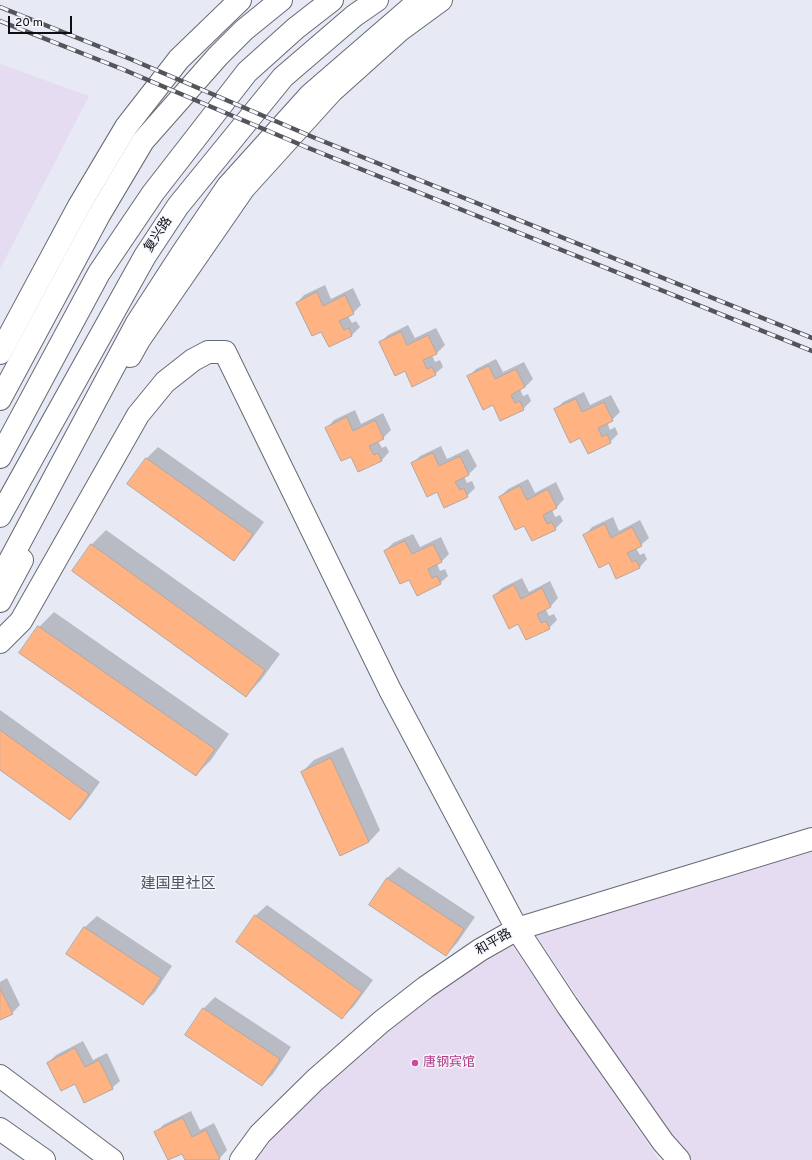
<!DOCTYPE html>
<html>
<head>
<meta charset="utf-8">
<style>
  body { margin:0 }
  #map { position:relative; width:812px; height:1160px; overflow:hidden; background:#e7eaf5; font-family:Overpass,sans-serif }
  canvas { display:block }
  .scale { position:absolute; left:8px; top:16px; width:64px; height:18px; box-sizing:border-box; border:2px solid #0d0e11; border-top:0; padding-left:5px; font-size:12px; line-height:14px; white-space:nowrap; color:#0d0e11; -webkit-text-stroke:3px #f5f7fe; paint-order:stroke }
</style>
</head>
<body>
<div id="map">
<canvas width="812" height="1160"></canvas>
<div class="scale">20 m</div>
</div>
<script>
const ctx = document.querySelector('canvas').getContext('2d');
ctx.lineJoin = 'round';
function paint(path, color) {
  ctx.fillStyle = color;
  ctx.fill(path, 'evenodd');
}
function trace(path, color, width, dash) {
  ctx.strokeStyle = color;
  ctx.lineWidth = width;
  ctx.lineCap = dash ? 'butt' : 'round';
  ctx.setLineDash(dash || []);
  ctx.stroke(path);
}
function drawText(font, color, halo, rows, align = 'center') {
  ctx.font = font + ' Overpass,"Noto Sans SC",sans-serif';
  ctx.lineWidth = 3;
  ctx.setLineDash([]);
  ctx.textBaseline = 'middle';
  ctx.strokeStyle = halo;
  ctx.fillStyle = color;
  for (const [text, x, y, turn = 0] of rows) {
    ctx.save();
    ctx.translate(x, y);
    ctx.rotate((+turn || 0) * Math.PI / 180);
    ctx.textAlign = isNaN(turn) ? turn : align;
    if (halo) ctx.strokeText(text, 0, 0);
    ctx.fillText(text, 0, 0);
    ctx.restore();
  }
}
paint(new Path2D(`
  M0,64l89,32 -89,173z
  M812,851v309h-120l-28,-33 -129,-194z
  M510,942l149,218h-411l138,-136z`), '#e5dcf1');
paint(new Path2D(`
  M325,285l6,14 22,-11 8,17 -8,8 -5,3 4,7 4,-2 4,6 -8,8 -23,11 -7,-16 -25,-27 7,-8z
  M408,325l7,13 21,-10 9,17 -8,8 -5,2 3,7 5,-2 3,7 -8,7 -30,-4 -25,-27 8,-8z
  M496,359l7,13 21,-10 9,17 -8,8 -5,2 3,7 5,-2 3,7 -8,8 -30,-5 -25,-27 8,-8z
  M584,392l6,13 21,-10 9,17 -8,8 -5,2 3,8 5,-3 3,7 -8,8 -30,-5 -25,-27 8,-8z
  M355,410l6,14 22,-11 8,17 -8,8 -5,3 4,7 4,-2 3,6 -7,8 -23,11 -7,-16 -25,-27 7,-8z
  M441,446l6,13 21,-10 9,17 -8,8 -5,2 3,7 5,-2 3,7 -8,8 -30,-5 -25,-27 8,-8z
  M158,447l106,75 -19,26 -12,12 -105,-76 19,-26z
  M528,479l7,14 21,-11 8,17 -7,8 -5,3 3,7 5,-2 3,6 -8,8 -30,-5 -25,-27 8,-8z
  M613,517l6,14 21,-11 9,18 -8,7 -5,3 4,7 4,-2 3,6 -7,8 -23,11 -8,-16 -24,-27 7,-8z
  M106,530l174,124 -19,26 -15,16 -155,-151z
  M413,534l7,13 21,-10 8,17 -7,7 -5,3 3,7 5,-2 3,7 -8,7 -30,-4 -25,-28 8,-8z
  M522,578l7,14 21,-11 8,17 -7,8 -6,2 4,8 5,-2 3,6 -8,8 -30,-5 -25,-27 8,-8z
  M54,612l175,122 -18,26 -15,15 -157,-148z
  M0,710l100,72 -18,25 -12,12 -70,-50z
  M343,747l37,83 -11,12 -29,13 -38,-83 12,-12z
  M399,867l76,50 -18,26 -11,12 -76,-50 17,-27z
  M267,905l106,75 -19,26 -12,12 -87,-102z
  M97,916l75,50 -17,26 -12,12 -76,-50 18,-27z
  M7,978l13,27 -8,8 -12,6v-37z
  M215,997l76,50 -18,27 -11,11 -76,-50 18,-27z
  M83,1041l10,19 14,-7 13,28 -8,7 -37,-5 -27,-20 8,-8z
  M191,1111l9,19 14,-7 13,27 -7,8 -4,2h-30l-3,-7 -27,-20 7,-8z`), '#0003');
const building = new Path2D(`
  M317,292l6,14 22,-11 9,19 -15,7 5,9 5,-2 3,8 -23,11 -8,-15 -9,4 -16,-33z
  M401,332l6,13 21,-10 9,19 -14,6 4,9 5,-2 4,8 -24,12 -7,-16 -10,5 -16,-34z
  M489,366l6,13 21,-10 9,18 -14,8 4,8 5,-2 4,9 -24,11 -7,-16 -10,5 -16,-34z
  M576,399l6,13 22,-10 9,19 -15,7 4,9 5,-3 4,9 -23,11 -8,-16 -10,5 -16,-34z
  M347,417l6,14 22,-11 9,19 -15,7 5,9 4,-2 4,8 -24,11 -7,-15 -10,4 -16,-33z
  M433,453l6,13 21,-10 9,19 -14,7 5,8 4,-2 4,9 -24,11 -7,-16 -10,5 -16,-34z
  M146,458l107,76 -19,27 -107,-77z
  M520,486l7,14 21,-11 9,19 -14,7 4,9 5,-2 4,8 -24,11 -8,-15 -9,4 -16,-33z
  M605,524l6,14 21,-11 10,19 -15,7 5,9 4,-2 4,8 -24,11 -7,-16 -10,5 -16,-33z
  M405,541l7,13 21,-10 9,18 -14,7 4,9 5,-2 4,8 -24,12 -8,-16 -9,4 -16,-33z
  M91,544l174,126 -19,27 -174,-126z
  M514,585l7,14 21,-11 9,19 -14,7 4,9 5,-2 4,8 -24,11 -8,-16 -9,5 -16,-33z
  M38,626l177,123 -19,27 -177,-123z
  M0,730l89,64 -19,26 -70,-50z
  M331,758l38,84 -29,14 -39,-84z
  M387,878l77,51 -18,27 -77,-51z
  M255,915l107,77 -20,27 -106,-77z
  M84,927l77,51 -18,27 -77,-51z
  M0,988l13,26 -13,6z
  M203,1008l77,51 -18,27 -77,-51z
  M75,1048l10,19 14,-7 14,29 -29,14 -9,-19 -14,7 -14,-28z
  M183,1118l9,19 14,-7 14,29 -2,1h-33l-3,-6 -14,6 -14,-28z`);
paint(building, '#ffb282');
trace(building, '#b2a7a1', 1);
const minor = new Path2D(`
  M0,353l79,-147 47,-79 53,-68 61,-59
  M130,356l9,-16 105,-152 88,-97 68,-61 41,-30
  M0,601l22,-41
  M0,642l21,-21 117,-206 27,-33 28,-22 15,-8h17l165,338 127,239 50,76 96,137 16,18
  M241,1160l19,-26 55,-54 66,-58 45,-35 54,-37 37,-21 295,-90`);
const major = new Path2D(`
  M0,399l99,-184 44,-74 75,-85 26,-26 37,-30
  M0,457l99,-184 54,-80 94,-121 49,-44 36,-28
  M0,516l145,-260 33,-50 105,-129 71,-61 23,-16
  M0,579l137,-256 46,-71 45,-66 82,-91 103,-89 9,-6
  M0,1076l112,84
  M0,1129l44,31`);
trace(minor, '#676a74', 24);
trace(major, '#676a74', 24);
trace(minor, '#fff', 22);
trace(major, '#fff', 22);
const rail = new Path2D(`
  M0,7l128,51 187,80 497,200
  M0,21l122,48 184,78 506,204`);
trace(rail, '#53555a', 4.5);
trace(rail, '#f5f7fe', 3, [9]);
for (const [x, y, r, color] of [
  [415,1063,4,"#d1479c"]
]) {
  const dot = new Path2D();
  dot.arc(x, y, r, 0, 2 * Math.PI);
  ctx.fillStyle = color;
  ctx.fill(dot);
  trace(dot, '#f5f7fe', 1.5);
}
drawText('13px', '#0d0e11', '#f5f7fe', [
  ["复兴路",159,235,-57],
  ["和平路",494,943,-30]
]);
drawText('13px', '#b23c85', '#f5f7fe', [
  ["唐钢宾馆",423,1063]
], 'left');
drawText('15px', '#4f525b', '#f5f7fe', [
  ["建国里社区",178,885]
]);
</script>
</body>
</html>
